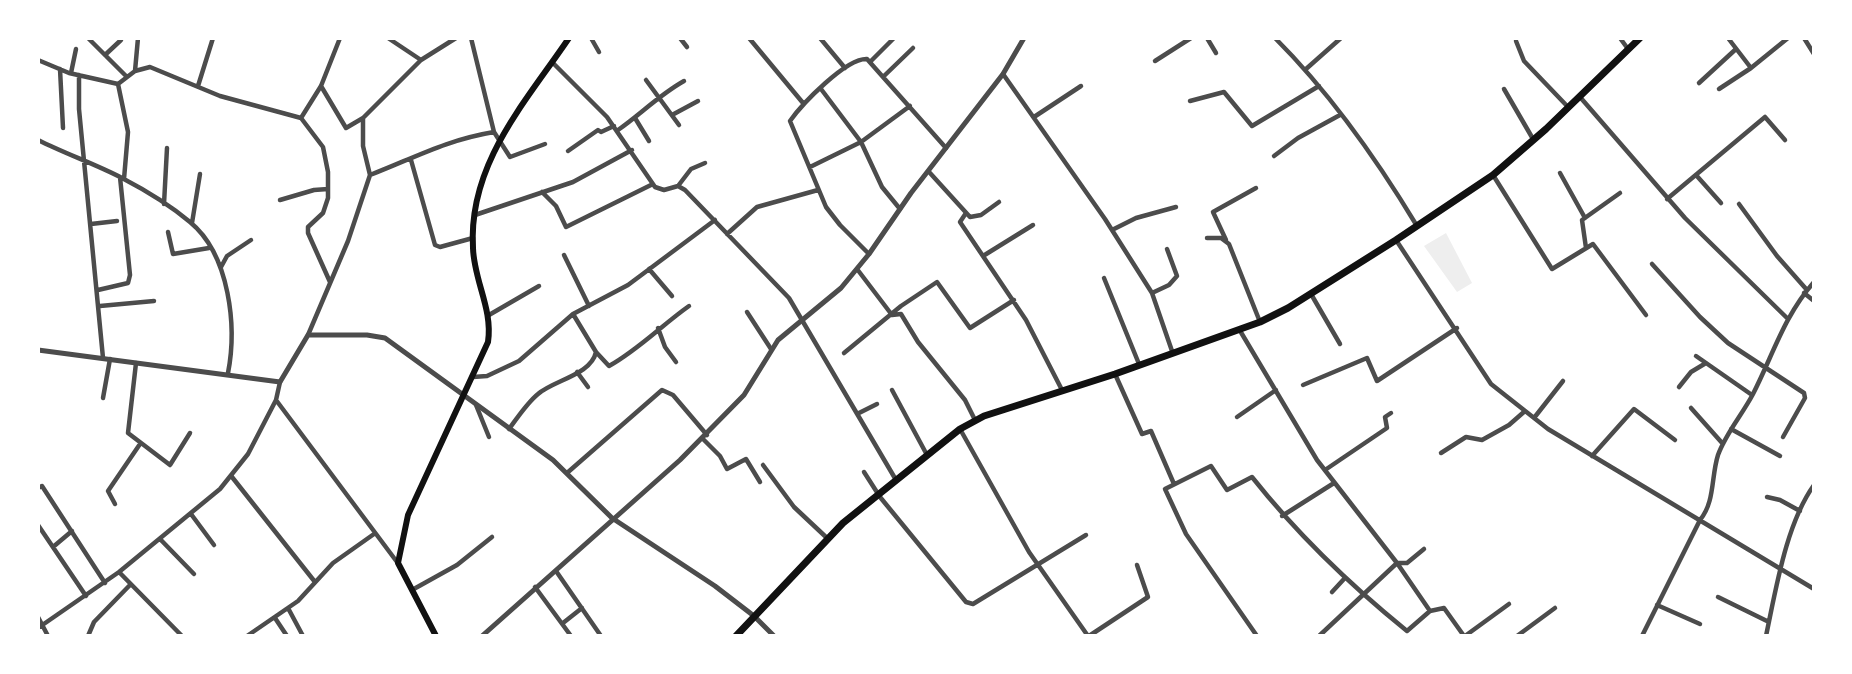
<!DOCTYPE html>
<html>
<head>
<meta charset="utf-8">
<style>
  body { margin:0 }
  #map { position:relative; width:1852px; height:674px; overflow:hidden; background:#fff; font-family:"Roboto Serif",serif }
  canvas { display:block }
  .frame { position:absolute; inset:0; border:40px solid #fff; pointer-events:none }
</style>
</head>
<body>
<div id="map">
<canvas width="1852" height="674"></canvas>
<div class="frame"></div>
</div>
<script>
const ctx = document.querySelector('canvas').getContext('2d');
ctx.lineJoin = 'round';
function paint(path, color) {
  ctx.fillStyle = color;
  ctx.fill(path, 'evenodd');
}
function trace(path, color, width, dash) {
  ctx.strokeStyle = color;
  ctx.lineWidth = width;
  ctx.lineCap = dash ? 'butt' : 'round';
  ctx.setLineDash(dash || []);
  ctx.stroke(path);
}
paint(new Path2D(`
  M1446,233l26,50 -15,9 -33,-46z`), '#eee');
trace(new Path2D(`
  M88,38l38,38
  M388,38l33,22
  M471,38l23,94 16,25 35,-13
  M591,38l8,14
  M680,38l7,9
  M749,38l54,65
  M820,38l25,30
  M1207,38l9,15
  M1275,38c56,56 101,120 142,188
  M1620,38l8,11
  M1728,38l23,30 37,-30
  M1804,38l10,16
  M1516,41l8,20 44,46
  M105,55l16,-15
  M38,60l31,13 49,11
  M1155,61l36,-23
  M870,62l24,-24
  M553,63l54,54 48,70 9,3 14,-4 7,4 104,108 107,182
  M60,69l3,59
  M1306,69l35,-31
  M135,71l3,-33
  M71,73l5,-24
  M1003,74l102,145 47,74 20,58
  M79,75v34l24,249
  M884,76l29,-28
  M646,80l33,45
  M1699,83l37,-34
  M198,86l15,-48
  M321,86l25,42 17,-10
  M821,89l40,53 21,45 18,22
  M1504,89l29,50
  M1719,89l32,-21
  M1580,97l105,121 102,100
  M1190,101l34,-9 28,34 67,-40
  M672,115l26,-14
  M1034,117l47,-31
  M301,118l20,-32 19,-48
  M635,118l14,23
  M618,130c23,-16 41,-35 66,-49
  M38,140c28,14 57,24 84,38 23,12 49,28 68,44 40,33 47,105 38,151
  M568,151l30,-21 3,2 13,-6
  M1274,156l24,-18 42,-23
  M411,160l24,85 5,2 33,-9
  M810,167l51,-25 49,-36
  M930,173l40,44 11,-2 18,-13
  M1560,173l25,45
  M370,175c44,-17 76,-35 124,-43
  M1493,175l59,94 41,-25 53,71
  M1696,175l25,28
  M124,179l4,-47 -10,-48 17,-13 15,-4 70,29 81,22 22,29 5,25v26l-5,15 -15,14v6l22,49
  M678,186l13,-17 14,-6
  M542,192l14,14 10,21 87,-43
  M1667,199l98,-82 20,23
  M280,200l34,-10 14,-1
  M164,204l3,-56
  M1739,204l38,52 30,34
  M966,213l-6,9 66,98 36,70
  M475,215l98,-33 59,-32
  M192,223l8,-49
  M91,224l26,-3
  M1112,230l24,-12 40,-11
  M168,232l5,22 36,-6
  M727,234l30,-27 61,-17
  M1207,238h14l8,6 31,78
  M1226,240l-13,-28 43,-24
  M1396,240l95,144 57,45 266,160
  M1586,248l-4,-28 38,-27
  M869,254l-29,-29 -14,-18 -36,-86c12,-17 56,-63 77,-62l79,89
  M564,255l25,51
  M983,256l50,-31
  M1652,264l48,53 28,26 76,50 1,5 -22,39
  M221,267l6,-11 24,-16
  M649,269l23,27
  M857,269l35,46 9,-1 17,28 47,58 10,20
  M1104,278l35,86
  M98,290l30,-7 2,-8 -10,-98
  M1152,293l17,-8 8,-9 -10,-27
  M1804,293l10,8
  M1311,294l29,50
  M100,306l54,-5
  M747,312l24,37
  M489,315l50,-29
  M658,328l7,19 11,15
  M1239,329l78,131 80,103 33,48
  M308,335l40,-94 22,-66 -7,-29v-28l58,-58 35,-22
  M596,352l13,14c29,-16 53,-41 80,-60
  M844,353l57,-47 36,-24 33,46 44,-28
  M1696,356l56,39
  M136,363l-8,70 42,32 20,-32
  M577,372l11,15
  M1115,374l27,60 9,-3 23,53
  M473,377l14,-1 32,-15 54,-47 55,-29 87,-65
  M280,382l-4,18 121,162
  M1303,385l64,-27 10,23 80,-53
  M1679,387l12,-15 15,-9
  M892,390l35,65
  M103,398l7,-39
  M476,405l13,32
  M1691,408l32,36
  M859,413l18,-9
  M1237,417l39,-27
  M1534,418l29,-37
  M509,429c9,-12 18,-26 29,-35 16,-14 53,-19 58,-42l-23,-38
  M960,429l69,123 59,84
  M1731,429l49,27
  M703,439l17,17 7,13 19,-10 14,23
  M1441,453l25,-16 16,3 27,-15 16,-14
  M1592,456l42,-47 41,31
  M763,465l31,42 33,31
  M1325,470l62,-42 -2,-11 6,-4
  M864,472l16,25 86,105 7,2 113,-69
  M567,473l95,-83 11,5 34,40
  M232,477l83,105
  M38,488l4,-2 63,97
  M1767,497l13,3 20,11
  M115,504l-7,-13 32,-47
  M191,514l23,31
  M1282,516l52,-33
  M38,525l48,71
  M160,539l34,35
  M53,547l19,-16
  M556,571l45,65
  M119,572l63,64
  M535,587l36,49
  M412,590l45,-25 35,-28
  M1332,592l12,-13
  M1718,597l51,25
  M1657,605l43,19
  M288,608l15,28
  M38,617l10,19
  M275,618l12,18
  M563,623l19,-15
  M38,628l81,-56 101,-83 28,-35 28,-54
  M88,636l6,-14 35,-36
  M247,636l51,-35 35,-38 41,-29
  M1089,636l59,-39 -11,-32
  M1257,636l-71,-102 -21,-45 46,-23 16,24 25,-13c46,58 97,107 155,154l23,-20 14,-3 20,28
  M1319,636l78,-73h10l17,-14
  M1465,636l44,-32
  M1517,636l38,-28
  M1642,636l58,-116c15,-18 11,-43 18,-65 8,-22 24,-40 35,-61 20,-39 31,-78 61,-112
  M1766,636c10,-47 20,-112 48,-151`), '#4c4c4c', 4.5);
trace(new Path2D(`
  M38,350l242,32 28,-47h59l18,3 168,122 59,58 103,68 39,30 20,20
  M482,636l198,-176 64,-65 34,-55 63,-52 28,-34 42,-61 92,-119 21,-36`), '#4c4c4c', 5);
trace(new Path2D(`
  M436,636l-38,-73 10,-48 80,-173c5,-33 -14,-61 -15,-94 -5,-84 52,-145 96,-210`), '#111', 6);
trace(new Path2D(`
  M736,636l107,-113 117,-94 24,-13 131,-42 145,-52 28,-14 108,-68 97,-65 53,-46 94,-91`), '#111', 7);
</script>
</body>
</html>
